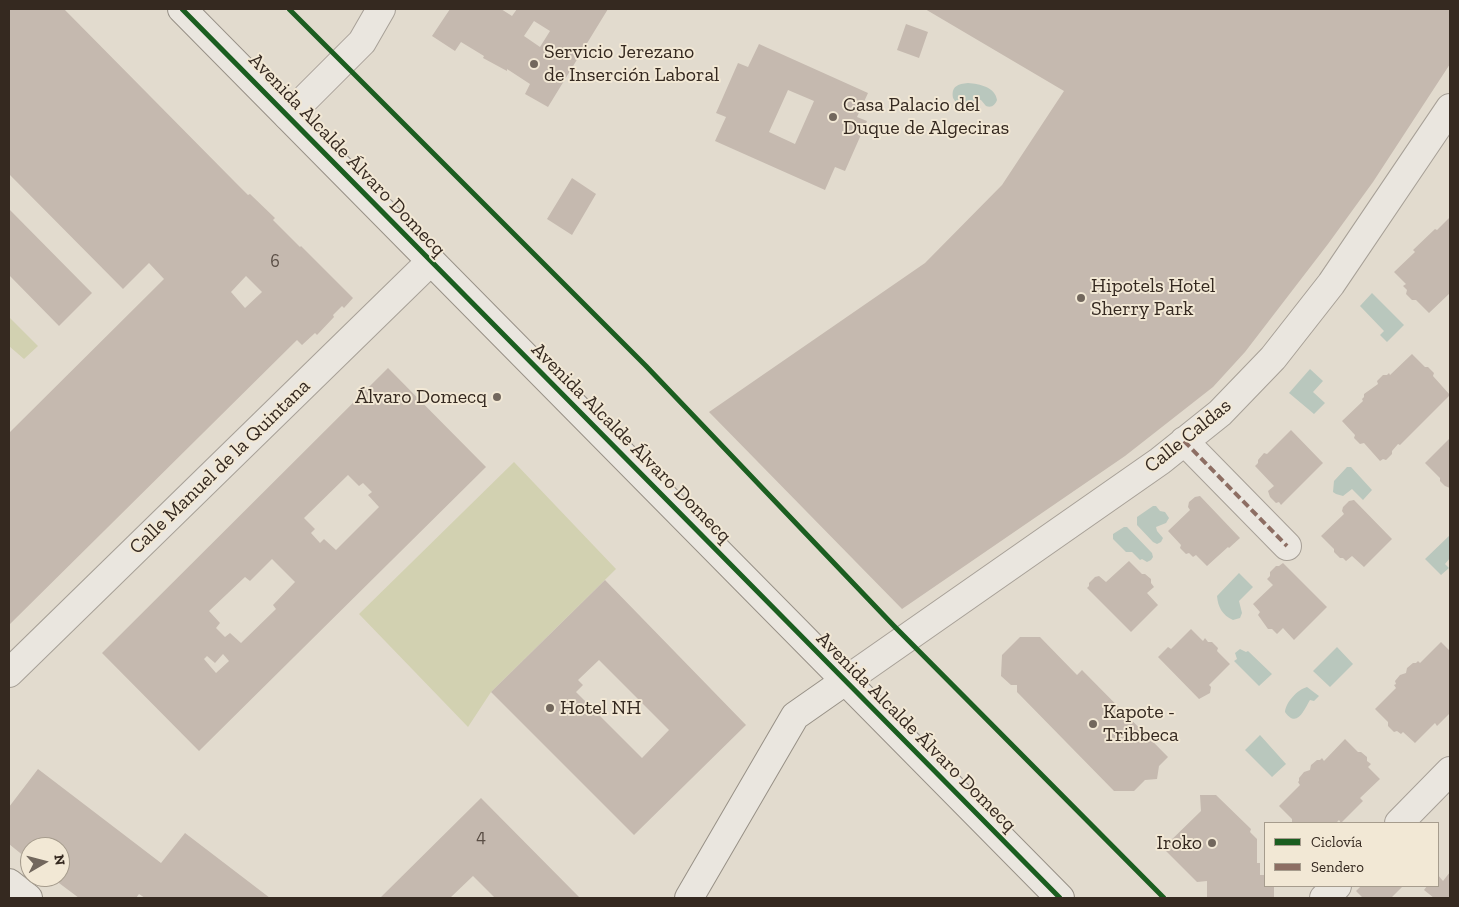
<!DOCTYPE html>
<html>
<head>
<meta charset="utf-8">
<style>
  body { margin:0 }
  #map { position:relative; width:1459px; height:907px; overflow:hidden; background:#e2dbce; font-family:"Zilla Slab",serif }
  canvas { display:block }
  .frame { position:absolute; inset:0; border:10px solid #352920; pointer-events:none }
  .legend { position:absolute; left:1264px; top:822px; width:175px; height:65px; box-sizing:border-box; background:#f2e8d5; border:1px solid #a69c8d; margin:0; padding:6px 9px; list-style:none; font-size:15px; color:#352920 }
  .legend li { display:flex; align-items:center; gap:10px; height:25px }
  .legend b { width:25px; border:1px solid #a69c8d }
  .north { position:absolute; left:20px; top:837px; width:50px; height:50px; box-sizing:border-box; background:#f2e8d5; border:1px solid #a69c8d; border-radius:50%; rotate:82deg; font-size:14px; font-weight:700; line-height:20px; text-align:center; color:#352920 }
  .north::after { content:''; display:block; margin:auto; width:18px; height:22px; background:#72675d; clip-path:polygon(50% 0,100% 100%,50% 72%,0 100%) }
</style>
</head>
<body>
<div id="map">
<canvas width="1459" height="907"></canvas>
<div class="frame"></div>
<ul class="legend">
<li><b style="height:6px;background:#1b5e20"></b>Ciclovía</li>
<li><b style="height:6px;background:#8d6e63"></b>Sendero</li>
</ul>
<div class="north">N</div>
</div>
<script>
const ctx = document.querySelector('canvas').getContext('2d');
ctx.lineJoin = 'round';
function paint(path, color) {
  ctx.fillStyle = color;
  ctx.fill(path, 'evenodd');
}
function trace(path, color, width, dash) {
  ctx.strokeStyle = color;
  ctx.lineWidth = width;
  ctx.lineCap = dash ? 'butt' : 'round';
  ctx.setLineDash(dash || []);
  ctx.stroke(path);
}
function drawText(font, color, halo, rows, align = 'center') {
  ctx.font = font + ' "Zilla Slab",serif';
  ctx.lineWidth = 4;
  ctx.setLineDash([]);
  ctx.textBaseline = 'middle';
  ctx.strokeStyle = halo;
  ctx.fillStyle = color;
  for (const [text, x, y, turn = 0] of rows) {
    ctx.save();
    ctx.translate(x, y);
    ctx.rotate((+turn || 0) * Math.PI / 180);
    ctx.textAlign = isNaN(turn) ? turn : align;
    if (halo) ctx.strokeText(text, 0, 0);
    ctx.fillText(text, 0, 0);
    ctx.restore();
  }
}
paint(new Path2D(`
  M9,317l29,29 -14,13 -15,-13z
  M514,462l102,107 -125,123 -23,35 -109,-113z`), '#d2d1b1');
paint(new Path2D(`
  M968,83c12,1 27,4 29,17 -2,5 -5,8 -11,6l-5,-6 -4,-1 -11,6 -9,-1 -4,-6c-2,-12 5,-14 15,-15z
  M1372,293l32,32 -17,17 -7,-7 4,-4 -24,-25z
  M1310,369l13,12 -10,11 12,11 -11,11 -25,-21z
  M1347,467h4l21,23 -9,10 -11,-11 -9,7 -7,-2 -3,-2 1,-11z
  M1153,506h3l4,5 5,1 4,6 -3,5 -10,4 1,4 6,7 -2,4 -4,2 -4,-2 -16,-17v-8z
  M1124,527h3l25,26 1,4 -2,3 -4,2 -5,-3 -2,1 -8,-8h-6l-13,-13v-5z
  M1450,535v23l-5,6 4,4 -8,7 -16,-16z
  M1239,573l14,14 -14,14 3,12 -2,5 -7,2c-11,-5 -15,-13 -16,-24z
  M1337,647l16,17 -23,23 -17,-16z
  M1240,649l6,3 2,-1 24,23 -13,12 -25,-25 3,-2 -2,-6z
  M1307,687l12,9 -5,5 -4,-1c-6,10 -13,29 -25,12 1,-10 12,-22 22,-25z
  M1260,735l26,29 -14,13 -27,-27z`), '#b9c7bd');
paint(new Path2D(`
  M9,9h55l169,171 15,15 2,-1 25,24 -2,2 27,27 1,-1 52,52 -9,10 -2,-2 -9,9 1,2 -17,18 -2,-2 -13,12 -5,-5 -288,285v-192l155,-154 -15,-16 -26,26 -114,-115zM246,276l16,16 -17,16 -14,-16z
  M450,9h51l11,7 5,-7h91l-60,98 -23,-13 5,-10 -23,-15v2l-24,-13 1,-2 -23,-14 -6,9 -23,-15zM534,21l16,10 -10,16 -16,-11z
  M925,9h525v55l-77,118 -45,62 -83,108 -32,35 -88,69 -223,153 -193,-197 216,-149 77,-78 62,-94z
  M906,24l22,8 -9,26 -22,-8z
  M759,44l109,49 -11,24 10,4 -22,50 -10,-4 -10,23 -110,-49 11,-24 -10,-4 22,-50 10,4zM788,90l26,11 -19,43 -26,-12z
  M572,178l24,16 -24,41 -25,-16z
  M9,209l83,84 -33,33 -50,-51z
  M1450,217v76l-21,20 -13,-13h-4l-6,-6 1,-4 -4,-4 3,-2 -12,-12 21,-20 -2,-2 22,-21 2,1z
  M1412,354l13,13h3l6,6 -1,3 17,19 -50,50 -2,-1 -6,7v3l-6,6 -3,-1 -3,2 -16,-18 -4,1 -6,-6 1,-3 -13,-14 21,-20 -1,-2 2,-2v-3l14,-10 -1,-3 6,-6h4l2,-2 1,2z
  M388,368l98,99 -287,284 -97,-98zM348,475l11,11 4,-3 9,9 -4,3 11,12 -43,43 -12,-11 -4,4 -9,-10 4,-4 -11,-11zM272,559l23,23 -22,23 3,4 -35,34 -11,-10 -5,4 -9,-9 4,-5 -11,-12 36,-34 5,4zM223,654l6,7 -13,12 -12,-14 3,-3 8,7z
  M1291,430l32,33 -42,42 -2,-3 -3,1 -6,-6 -2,-6 6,-5 -19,-20 3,-3v-3l6,-7 3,1z
  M1450,438v50l-5,-2 -5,-5v-3l-15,-15z
  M1200,496l40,42 -11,10 -1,-1 -21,19 -11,-11 -3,2 -4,-4 -3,1 -6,-6 1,-3 -13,-14 22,-21 -2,-3 1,-5 6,-5z
  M1354,500l38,39 -28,28 -12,-11 -6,5 -3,-3h-3l-6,-6v-3l-13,-13 23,-22 -2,-3 1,-4 6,-6z
  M1129,561l13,13h3l6,5v4l3,4 -7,6 11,12 -27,27 -44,-44 2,-2v-3l6,-6 4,-1 7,6z
  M1283,563l44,44 -33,33 -11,-12 -6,6 -5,-5h-4l-10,-14 2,-3 -7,-8 20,-19 -6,-6 3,-3v-4l6,-6h3z
  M605,580l141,145 -112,110 -143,-143zM599,660l70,70 -27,28 -66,-66 7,-7 -5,-5z
  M1191,629l12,12 2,-3 3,4h4l6,6 -1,3 13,13 -21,21 2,2 -1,6 -11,6 -41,-42 10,-10 3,2z
  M1020,637h20l37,38 5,-5 86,87 -9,9 -2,13 -12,1 -11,11h-20l-97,-99v-7h-6l-10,-9 1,-21z
  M1441,642l9,9v62l-13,13 -2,-3 -20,20 -12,-11 -2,2 -4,-3 -3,1 -6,-6v-4l-13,-13 21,-21 -2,-3 2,-1 -1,-3 5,-6 6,-2 1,-5 6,-5h3l2,-2 2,2z
  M1345,739l13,13h3l6,5v4l4,3 -3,3 12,12 -20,19 3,3 -22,22 -2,-3 -3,3h-44v-4l-13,-13 21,-21 -2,-3 1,-1v-3l5,-6 6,-2 1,-5 6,-5h3l2,-2 2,3z
  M38,769l123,94 24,-30 85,65h-125l-6,-4 -3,4h-57l-28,-21h9v-30h-30v14l-21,-17v-37z
  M1200,795h16l35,34 -1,3 7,7v24h3v12h5v11h9v11l-67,1v-17l-10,1 -34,-34 38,-37z
  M481,798l99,100h-85l-22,-22 -23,22h-70z
  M1450,872v26h-16l-10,-8 3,-4h11v-11l5,6z
  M1361,886h40l1,1 -11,11h-28l-7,-7z`), '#c5b9af');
const street = new Path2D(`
  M288,116l74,-74 19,-33
  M1184,441l103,105
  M9,673l422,-412
  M845,681l315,-220 60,-48 53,-55 58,-74 119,-176
  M1399,823l51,-52
  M1324,898l13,-12`);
const secondary = new Path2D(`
  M182,9l878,889
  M9,883l19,15
  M689,898l106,-182 50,-35`);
trace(street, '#a7a097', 30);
trace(secondary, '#979086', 30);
trace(street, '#eae6df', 28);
trace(secondary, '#eae6df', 28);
trace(new Path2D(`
  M1184,441l103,105`), '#8d6e63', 4, [8, 4]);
trace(new Path2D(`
  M182,9l878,889
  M289,9l357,357 248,260 270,272`), '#1b5e20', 5);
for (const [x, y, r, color] of [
  [534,64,5,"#72675d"],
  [833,117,5,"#72675d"],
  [1081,298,5,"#72675d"],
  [497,397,5,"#72675d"],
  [550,708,5,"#72675d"],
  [1093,724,5,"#72675d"],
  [1212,843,5,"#72675d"]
]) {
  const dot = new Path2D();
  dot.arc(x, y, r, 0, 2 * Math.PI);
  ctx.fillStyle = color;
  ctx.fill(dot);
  trace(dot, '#f2e8d5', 2);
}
drawText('18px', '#594d44', null, [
  ["6",275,262],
  ["4",481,837]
]);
drawText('20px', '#352920', '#f2e8d5', [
  ["Servicio Jerezano",544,52],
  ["de Inserción Laboral",544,75],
  ["Casa Palacio del",843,105],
  ["Duque de Algeciras",843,128],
  ["Hipotels Hotel",1091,286],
  ["Sherry Park",1091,309],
  ["Álvaro Domecq",487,397,"right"],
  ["Hotel NH",560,708],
  ["Kapote -",1103,712],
  ["Tribbeca",1103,735],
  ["Iroko",1202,843,"right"]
], 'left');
drawText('20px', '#352920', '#f2e8d5', [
  ["Avenida Alcalde Álvaro Domecq",347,155,46],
  ["Calle Caldas",1188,436,-39],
  ["Avenida Alcalde Álvaro Domecq",631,443,45],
  ["Calle Manuel de la Quintana",220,467,-44],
  ["Avenida Alcalde Álvaro Domecq",916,732,45]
]);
</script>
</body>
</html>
